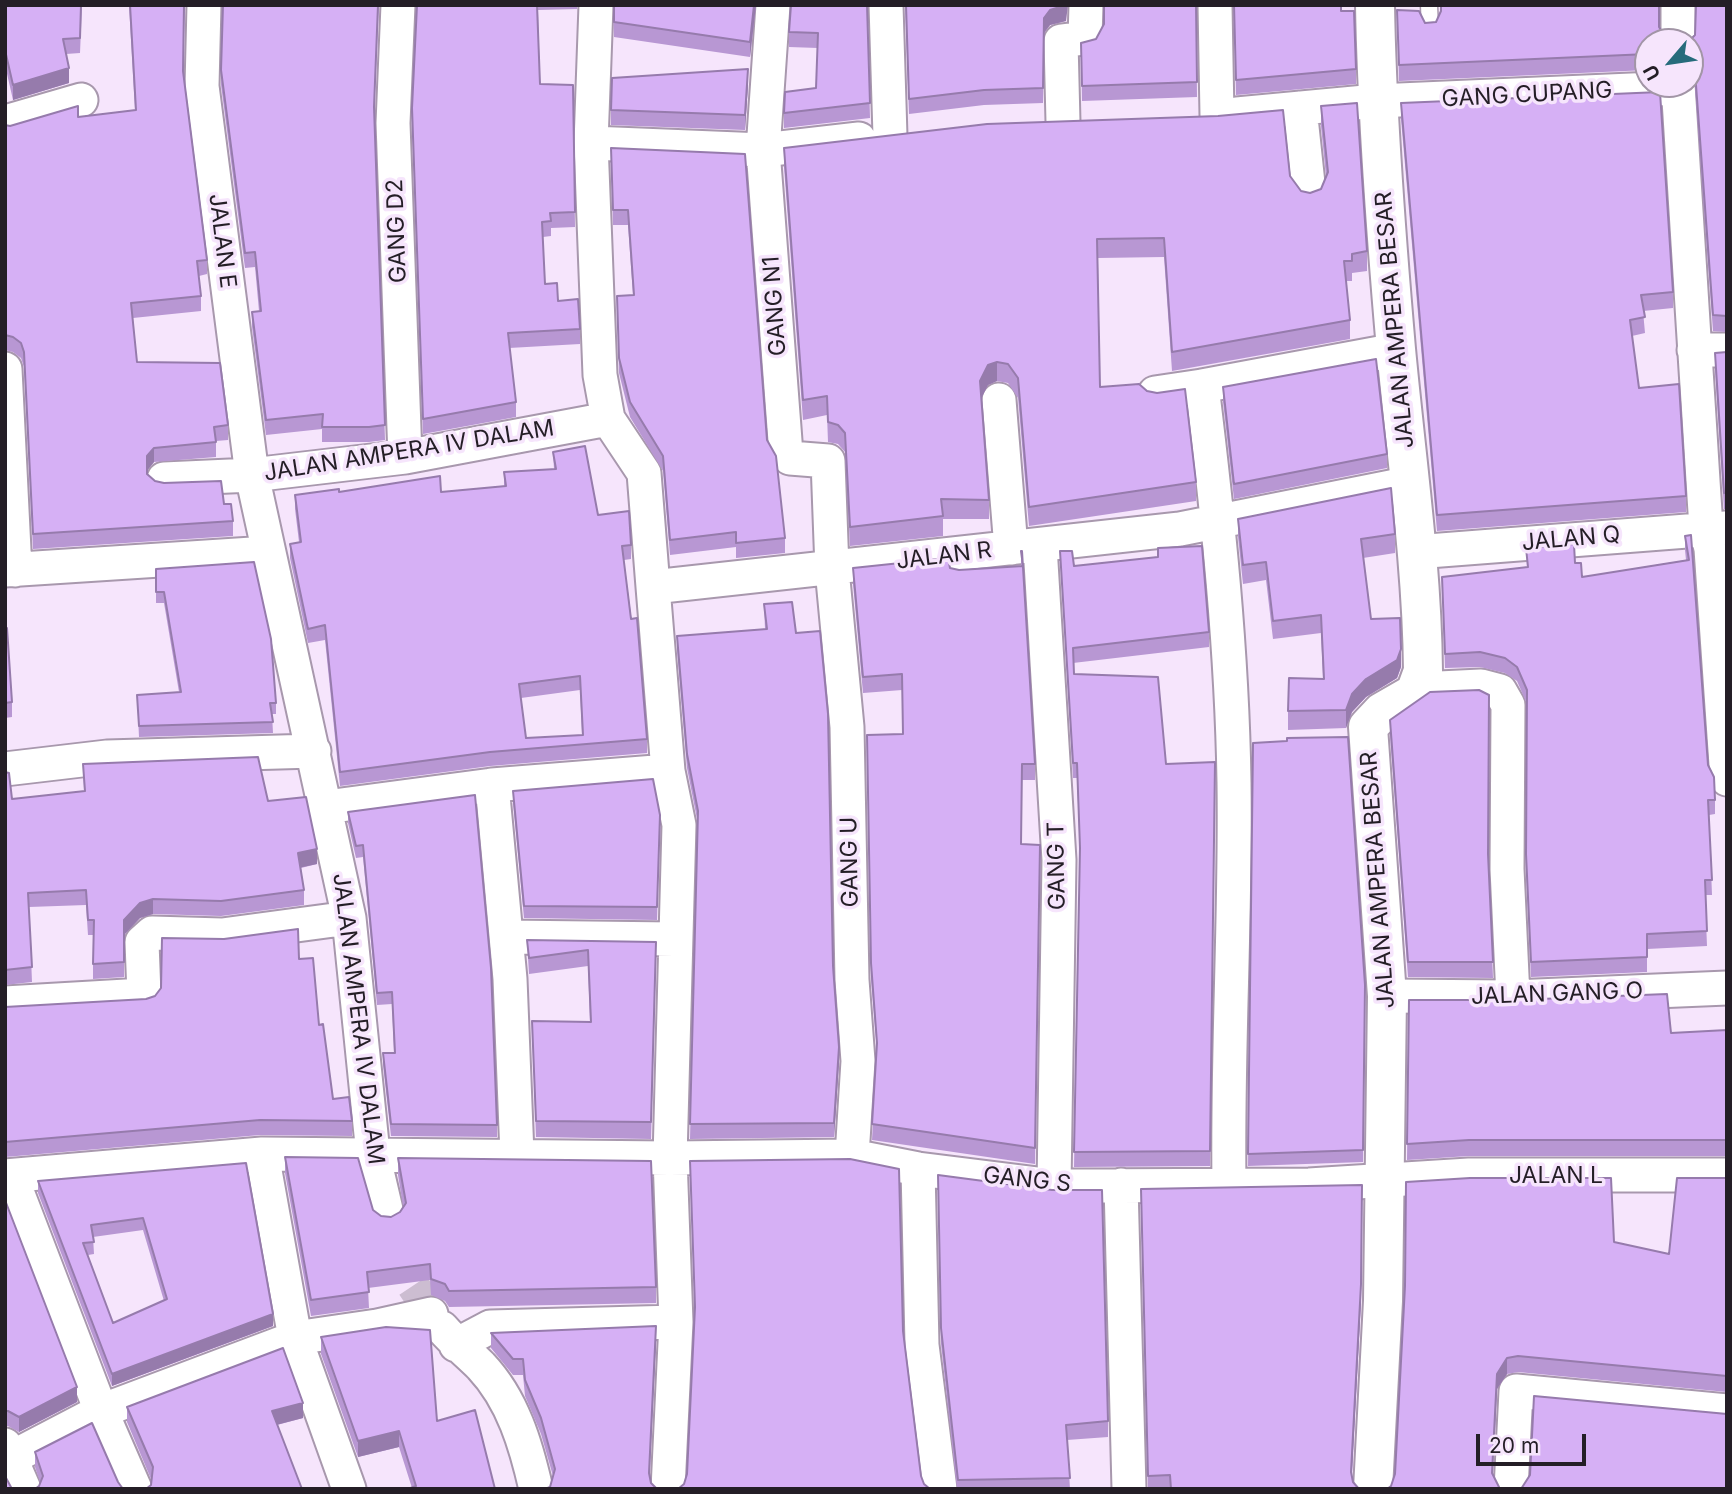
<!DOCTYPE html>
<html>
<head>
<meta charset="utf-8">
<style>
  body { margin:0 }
  #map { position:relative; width:1732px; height:1494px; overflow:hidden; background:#f6e5fc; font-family:Inter,sans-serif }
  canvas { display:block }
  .frame { position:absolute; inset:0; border:7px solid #241e26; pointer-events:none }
  .north { position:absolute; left:1634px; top:28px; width:70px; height:70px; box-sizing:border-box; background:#f6e5fc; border:2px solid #a295a6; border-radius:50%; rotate:241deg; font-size:19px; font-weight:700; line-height:28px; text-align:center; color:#241e26 }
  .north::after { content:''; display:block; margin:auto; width:24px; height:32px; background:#266b7b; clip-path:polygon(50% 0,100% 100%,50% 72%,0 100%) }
  .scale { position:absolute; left:1476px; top:1434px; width:110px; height:32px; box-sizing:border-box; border:4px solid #241e26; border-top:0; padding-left:9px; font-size:21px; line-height:24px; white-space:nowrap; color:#241e26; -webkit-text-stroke:5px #f6e5fc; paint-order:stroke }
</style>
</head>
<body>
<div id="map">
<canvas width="1732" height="1494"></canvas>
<div class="frame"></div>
<div class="north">U</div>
<div class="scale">20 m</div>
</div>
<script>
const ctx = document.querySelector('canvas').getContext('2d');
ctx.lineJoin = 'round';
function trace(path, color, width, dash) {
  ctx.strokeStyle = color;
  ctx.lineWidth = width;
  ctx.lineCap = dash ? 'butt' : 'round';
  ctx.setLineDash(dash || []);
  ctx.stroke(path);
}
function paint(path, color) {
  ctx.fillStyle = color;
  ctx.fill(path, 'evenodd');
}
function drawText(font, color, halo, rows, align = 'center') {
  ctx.font = font + ' Inter,sans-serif';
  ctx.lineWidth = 7;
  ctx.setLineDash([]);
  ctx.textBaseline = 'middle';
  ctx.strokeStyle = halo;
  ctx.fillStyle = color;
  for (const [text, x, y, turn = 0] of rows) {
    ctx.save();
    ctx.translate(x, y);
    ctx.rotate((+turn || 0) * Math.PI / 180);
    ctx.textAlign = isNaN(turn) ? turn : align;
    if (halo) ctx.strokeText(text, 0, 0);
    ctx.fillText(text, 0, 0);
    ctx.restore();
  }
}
trace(new Path2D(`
  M393,1240l17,41 26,39`), '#ccbdd1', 33, [33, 17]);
const service = new Path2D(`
  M1429,5l1,25`);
const minor = new Path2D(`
  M398,5l-5,118 12,334
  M773,5l-10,145 23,304 4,4 38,3 4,108 15,158 5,253 6,81 -6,95
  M886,5l4,131
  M1215,5l2,111
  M1678,42v-37
  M1678,84l28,444 5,21 16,230
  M1300,108l9,85
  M1237,114l139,-13 302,-13
  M5,122l76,-22
  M1063,122l-2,-81 24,-3 1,-33
  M591,143l172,7 96,-11
  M1694,350h33
  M5,369l10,201
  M1202,386l194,-36
  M1155,393l47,-7c16,131 30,264 32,396 2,134 -7,268 -5,402
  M999,400l12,148
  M608,419l36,54 9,114 527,-58 231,-46
  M164,479l88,-4 -50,-389 2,-81
  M1040,546l19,314 -5,326
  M1415,552l311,-24
  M5,570l263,-17
  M653,587l15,184 11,54 -9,333 6,164 -8,167
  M1418,689l63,-3 19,5 8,14 -1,164 6,128
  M5,769l102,-12 207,-6
  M492,785l18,194 7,176
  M326,807l166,-22 176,-14
  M506,937l168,2
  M1387,996l126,1 214,-9
  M5,1003l139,-8 -2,-53 10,-9 70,2 127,-17
  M262,1154l33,184 54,151
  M918,1169l4,176 18,144
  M5,1176l257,-22 408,4 182,-2 66,13 136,17 255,-1 160,-10h258
  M11,1176l90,235 34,78
  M1121,1185l8,304
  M387,1214l-14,-60 -24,-236 -97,-443 153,-18 203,-38 -8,-44 -9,-232 5,-138
  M442,1328c12,14 26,25 39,38 32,34 45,79 55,123
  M456,1345l34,-18 186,-5
  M5,1445l19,44
  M5,1461l96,-50 194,-73 82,-12 54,-12
  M1511,1489l5,-98 211,20`);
const tertiary = new Path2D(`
  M1373,1489l10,-188 4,-305 -19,-269 14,-15 33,-19 8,-22c-1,-107 -17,-215 -27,-322 -10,-114 -19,-229 -21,-344`);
trace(service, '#a898ad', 19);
trace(minor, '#a898ad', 37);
trace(tertiary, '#a898ad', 42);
trace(service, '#fff', 16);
trace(minor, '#fff', 33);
trace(tertiary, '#fff', 38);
paint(new Path2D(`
  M5,5h77l-2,48 -14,1 3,29 -56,17 -8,-35z
  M129,5h56l-2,68 24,187v14l-8,2 2,20v15l-68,7 4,44 91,63v15l-12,1v16l-62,5 -7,8v4l8,7 69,23 9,17v15l-200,13 -9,-182 -3,-9 -8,-6 -8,-2v-225l5,1 125,-15z
  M223,5h156l-5,110 11,325 -16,2h-47v-13l-56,6 -14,-108v-15l7,-1 -4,-44 -10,1 -24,-183z
  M417,5h160v4l-39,1 2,74 33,1 2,142 -24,1v8l-8,1 2,47 35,45v15l-71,4 7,54v15l-93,17 -11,-311z
  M613,5h143l-6,52 -136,-20z
  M867,5l3,113 -86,10v-15l32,-25 2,-40 -29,-1v-15z
  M905,5l161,16 -16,4 -6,8 -1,70 -59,2 -75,9z
  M1196,5l1,92 -115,4 -1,-58 15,-4 8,-15z
  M1234,5l107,6 15,58v15l-120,11z
  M1727,5v327l-14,-1 -19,-257 -4,-4v-28z
  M1397,10l28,13 11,-1 5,-11 207,31v28l-249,11z
  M748,84l-3,46 -134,-5v-15z
  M1401,103l272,189v16l-30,3 2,22 -13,3 7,52 47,108v16l-249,19 -36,-412z
  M1321,106l46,145v20l-15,2v8h-6l4,39v19l-178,32 -8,-114 -66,1 2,129 96,95v19l-167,25 -11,-128 -10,-15 -11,-2 -9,4 -7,13 8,102v19h-46v17l-93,10 -5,-94 -7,-8 -10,-2 -1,-27 -24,5 -19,-253v-19l506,28 11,15 9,2 11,-4 5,-13 -5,-50z
  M611,148l156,292 18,98v15l-49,5v-11l-66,8 -7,-84 -33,-54 -11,-44 -2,-77 16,-1 -5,-70h-15z
  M1727,352v157h-3l-9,-140v-16z
  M1223,387l164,67v14l-153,31 -11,-97z
  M553,452l45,63 33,30v14l-7,1 23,179v14l-157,13 -150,20 -15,-146 -17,3 -18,-85v-14l9,-2 -4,-33v-14l44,-3h102l63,-6v-14l50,-3zM580,690l2,45 -56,3 -5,-40z
  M1238,519l157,15v19l-32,5 8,61 30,48 -4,11 -31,19 -14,15 -6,16 -58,2v-19l35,-32 -2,-46 -48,6 -7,-59 -23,4 -5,-47z
  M1691,535l17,230 7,35v14l-6,1 3,80h-7l2,51 -60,3v23l-116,5 -5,-108 1,-165 -10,-23 -12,-8 -25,-6 -35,1 -3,-91 85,-10 -1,-19 49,15 7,14 104,-17 -1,-10v-14z
  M1021,551h1l13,213v16h-13l-1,64 19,1 -5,319 -163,-24 5,-88 -6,-73 -4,-244 35,-1v-44l-39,3 -10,-109v-16h97l9,2 62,-4z
  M1060,551l14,15 135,66v15l-136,16 1,11 92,90 49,-2 -5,404 -136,1 6,-309 -3,-80h-4z
  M156,569l120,134v11h-4l1,19 -134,4 -2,-42 42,-3 -15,-89h-8z
  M764,604l69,362 6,95 -5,76 -144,2 8,-315 -11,-56 -10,-118v-14l88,-7z
  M5,628l7,74v15l-7,1z
  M1390,720l98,135 5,123 -85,-1 -18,-242z
  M1253,743l112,242 -2,177 -115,4z
  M83,764l185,37 49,63 -16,4 3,22v15l-83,11 -68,-2 -13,4 -16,17v42l-31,2v-44h-5l-2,-30 -57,2 3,75 -27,3v-213l7,27 72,-8z
  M513,791l147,24 -3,105 -133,-2 -11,-115z
  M348,812l149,313v12l-106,-1 -8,-71v-12h11l-2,-49 -15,1 -14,-148 -7,1 -8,-35z
  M527,940l129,18 -5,181 -115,-2 -4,-116 58,1 -2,-56 -59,8z
  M299,959l20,66 14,74 19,22v15l-92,-1 -255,22v-150l141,-8z
  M1409,1000l262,33 56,-3v126h-258l-62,4z
  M285,1157l96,59 10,1 9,-5 3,-6 -5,-31v-17l258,129v16l-207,4 -4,-6 -14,-6 -1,-15 -62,8 1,20 -58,8 -26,-143z
  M246,1163l27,163 -161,60 -74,-193v-12zM143,1230l21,71 -51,22 -25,-68 6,-1 -1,-17z
  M938,1175l170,246v16l-41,3 3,49h-113l-16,-145z
  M1727,1178v214l-209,-20 -11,2 -10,15 -4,85 -102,12 223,-244 55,12z
  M5,1200l72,202 -58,30 -11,-6h-3z
  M1141,1205l220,95 -9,175 1,7 6,7h-211z
  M491,1333l165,9 -7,133 -99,12 3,-11 -12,-42 -16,-38 -2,-21h-10l-22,-27z
  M321,1337l116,84 58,68 -83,-1 -13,-41 -41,10 -37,-103z
  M127,1407l176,11 -26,7 -126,60v-6l-24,-57z
  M35,1452l83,30 -79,4 1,-4 -5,-15z`), '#b897d3');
paint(new Path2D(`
  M754,5h2l-6,52v-15z
  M1066,5h2l-2,16 -16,4 -6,8 -1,70 1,-85 6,-8z
  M69,68v15l-56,17v-15z
  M748,69v15l-3,46v-15z
  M997,362v19l-9,4 -8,16v-20l8,-16z
  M154,448v14l-7,9v-15z
  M1401,649v18l-4,11 -31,19 -14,15 -6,16v-18l6,-16 14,-15z
  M317,849v15l-19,4v-15z
  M153,899v15l-13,4 -16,17v-15l16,-17z
  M839,1047v14l-5,76v-14z
  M1362,1185l-1,115 -10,188v-16z
  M273,1314v12l-161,60v-12z
  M656,1326v16l-7,147v-16z
  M1507,1358v16l-10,15 -5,100 5,-115z
  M77,1387v15l-58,30v-15z
  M303,1403v15l-31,8v-15z
  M399,1431v16l-41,10v-16z`), '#967bac');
const building = new Path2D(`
  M5,5h76l-1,33 -17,1 6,29 -56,17 -8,-35z
  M130,5h54l-1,66 24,189 -10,1 4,35 -70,7 6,59 83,1 8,62 -14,2 2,15 -62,6 -7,8v18l8,7 9,2 57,-2 3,23h7l2,17 -200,13 -9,-182 -3,-9 -8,-6 -8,-2v-210l5,1 68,-20v11l58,-7z
  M223,5h155l-4,102 11,318 -16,2h-47l1,-13 -57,6 -14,-108 9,-1 -6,-59 -10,1 -24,-183z
  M417,5h120l3,79 33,1 2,127 -25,1 1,8 -9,1 3,62 12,-1 1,18 20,-2 2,30 -72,4 8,69 -93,17 -11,-311z
  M614,5h140l-4,37 -136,-20z
  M791,5h76l3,98 -86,10 1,-21 31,-4 2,-55 -29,-1z
  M906,5h160l-16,5 -6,8 -1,70 -59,2 -75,9z
  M1104,5h92l1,77 -115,4 -1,-43 15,-4 8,-15z
  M1234,5h107v6h13l2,58 -120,11z
  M1441,5h218v22l9,15h-20v12l-249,11 -2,-55 22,1 6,12 11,-1 5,-11z
  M1696,5h31v311l-14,-1 -19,-257 -4,-4v-12h-2l7,-7z
  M748,69l-3,46 -134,-5 1,-32z
  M1660,92l13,200 -32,3 4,22 -15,3 9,68 40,-4 7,112 -249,19 -36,-412z
  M1357,103l10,148 -15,3v7h-8l6,59 -178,32 -8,-114 -67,1 3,148 39,-3 8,7 10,2 28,-4 11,93 -167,25 -11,-129 -10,-14 -11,-2 -9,3 -8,16 9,119 -48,-1 2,17 -93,11 -5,-94 -7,-8 -10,-3 -1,-26 -24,4 -19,-252 203,-24 231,-8 65,-6 7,66 11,15 9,2 11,-4 7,-17 -7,-66z
  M611,148l134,6 22,286 9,16 9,82 -49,5v-11l-66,8 -7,-84 -33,-54 -11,-44 -2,-62 17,-1 -6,-85h-15z
  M1727,352v141h-3l-9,-140z
  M1376,359l11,95 -153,30 -11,-97z
  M585,446l13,69 31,-4 2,34 -9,1 9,73 6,-1 10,121 -157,13 -150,20 -15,-147 -17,4 -18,-85 11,-2 -6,-47 44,-6v3l101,-16 1,16 65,-6 -2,-14 52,-3 -3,-17zM580,676l3,59 -57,3 -7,-54z
  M1391,488l4,46 -34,5 10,80 29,-1 1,31 -4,11 -31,19 -14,15 -6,16 -58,1 1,-33 35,1 -3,-64 -48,6 -7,-59 -23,3 -5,-46z
  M1691,535l17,230 6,12 1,23h-7l4,80h-7l2,51 -60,3v23l-116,5 -5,-108 1,-164 -10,-23 -12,-9 -25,-6 -35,2 -3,-77 86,-10 -2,-19 48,-4 1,19h6l1,14 107,-17 -4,-24z
  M1202,546l7,86 -136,16 1,26 84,3 8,87 49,-2 -5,389 -136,1 6,-304 -3,-85h-4l-13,-212h12l2,15 84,-9v-9z
  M1021,551h1l13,213h-13l-1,80 19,1 -5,303 -163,-24 5,-81 -6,-80 -4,-228 36,-1 -1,-60 -39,3 -10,-109 95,-10 2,10 9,2 64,-4z
  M254,562l17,77 5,64h-6l3,19 -134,4 -2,-31 44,-3 -17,-100h-8v-23z
  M792,602l4,31 24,-2 8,83 5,252 6,81 -5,76 -144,1 8,-313 -11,-57 -10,-118 90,-7 -3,-25z
  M5,628h2l5,74 -7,1z
  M1479,690l10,5 -1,159 5,108h-85l-18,-242 40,-28z
  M1348,737l17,248 -2,165 -115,4 5,-411 34,-2v-3z
  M258,757l10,44 38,-4 11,52 -19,4 6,37 -83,11 -68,-2 -13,4 -16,17v42l-31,2 1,-44h-6l-2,-30 -58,3 4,74 -27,3v-198l4,1 3,26 73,-8 -2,-27z
  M653,779l7,36 -3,92 -133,-1 -11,-115z
  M475,795l16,173 6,157 -106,-1 -8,-71h12l-3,-61 -15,1 -14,-148 -7,1 -8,-34z
  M298,929l1,30 14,-1 6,67 4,-1 10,75 16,-2 3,24 -92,-1 -255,22v-135l141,-8 9,-3 6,-8 1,-50 62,1z
  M527,940l129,2 -5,180 -115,-1 -4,-100 59,1 -3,-72 -59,8z
  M1667,994l4,39 56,-3v110h-258l-62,4 2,-144h105z
  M285,1157l73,1 15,52 8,6 10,1 9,-5 6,-9 -8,-45 253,3 5,126 -207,4 -4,-7 -14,-5 -1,-15 -63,8 2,20 -58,8z
  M850,1159l49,10 4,162 18,145 3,8 6,5h-252l6,-5 3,-10 8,-167 -5,-146z
  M246,1163l27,151 -161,60 -74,-193zM143,1218l24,81 -54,24 -30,-80 11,-1 -3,-17z
  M938,1175l114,15h50l6,231 -42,4 4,53 -112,2 -17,-152z
  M1470,1178h141l3,64 55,12 8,-76h50v198l-209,-20 -11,2 -10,16 -5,99 8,16h-113l4,-3 4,-12 10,-188 1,-104z
  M1362,1185l-1,99 -10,188 2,10 6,7h-188l-1,-14 -22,1 -7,-287z
  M5,1200l72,187 -58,30 -11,-6h-3z
  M656,1326l-7,147 2,10 6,6h-112l5,-2 5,-18 -14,-51 -16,-38 -2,-21h-10l-22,-26z
  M386,1327l44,3 7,91 38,-11 20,79h-87l8,-3 -17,-55 -41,10 -37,-104z
  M283,1348l20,55 -31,8 30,78h-156l5,-4 2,-18 -26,-60z
  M1534,1396l193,18v75h-206l9,-14z
  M92,1423l26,59 5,7h-88l4,-3 4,-10 -8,-24z
  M5,1476l7,13h-7z`);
paint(building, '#d6b0f5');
trace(building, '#967bac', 2);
drawText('23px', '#241e26', '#f6e5fc', [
  ["GANG CUPANG",1527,95,-3],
  ["GANG D2",397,231,-92],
  ["JALAN E",222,241,83],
  ["GANG N1",775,306,-94],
  ["JALAN AMPERA BESAR",1395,320,-95],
  ["JALAN AMPERA IV DALAM",409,451,-9],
  ["JALAN Q",1571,539,-5],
  ["JALAN R",944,556,-7],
  ["GANG U",850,862,-91],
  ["GANG T",1057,866,-91],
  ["JALAN AMPERA BESAR",1378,880,-94],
  ["JALAN GANG O",1557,994,-2],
  ["JALAN AMPERA IV DALAM",358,1019,83],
  ["JALAN L",1556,1176],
  ["GANG S",1027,1180,6]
]);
</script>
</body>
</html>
